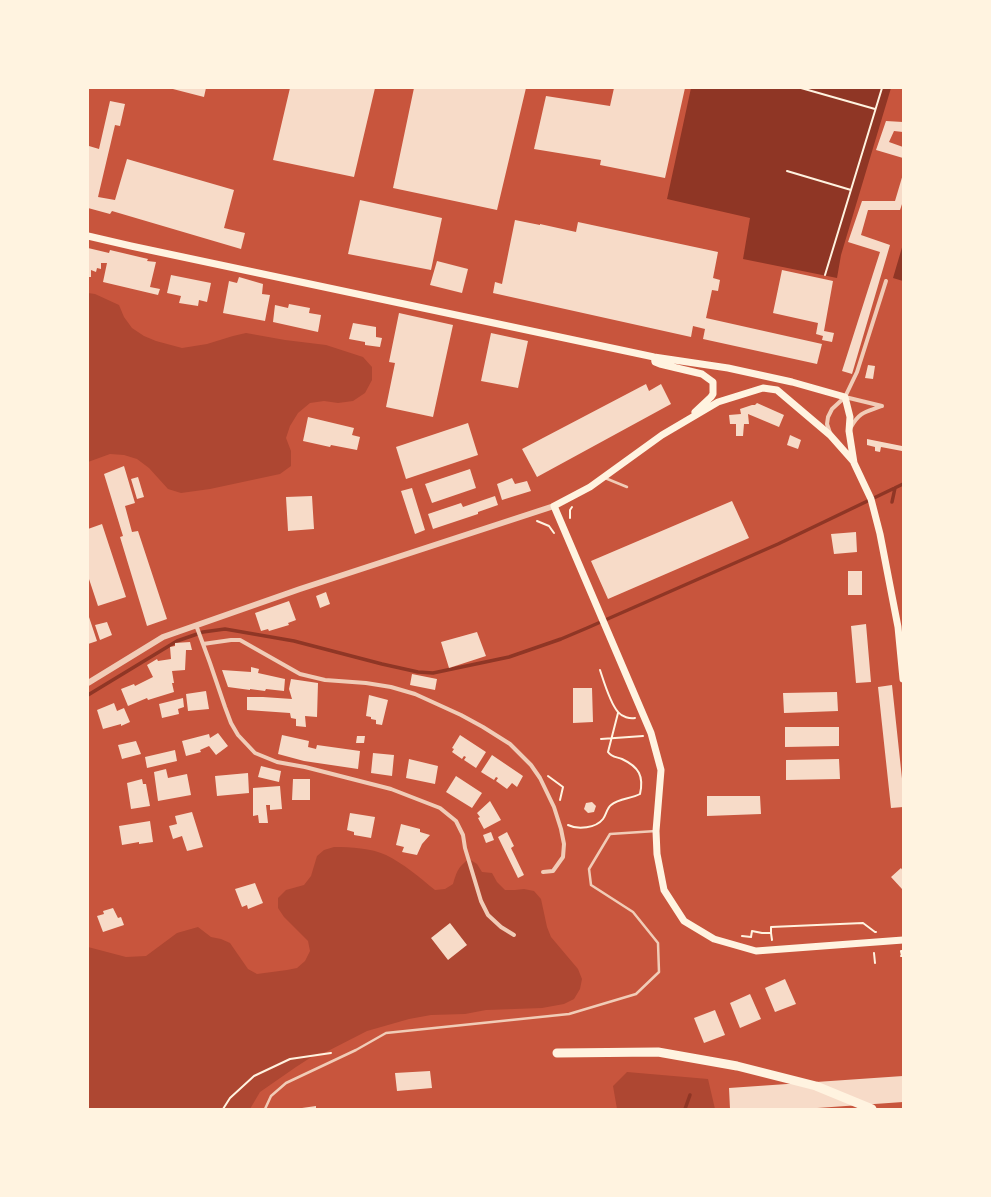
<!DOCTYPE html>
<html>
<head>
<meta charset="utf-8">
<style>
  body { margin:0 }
  #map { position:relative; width:991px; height:1197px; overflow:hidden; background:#c8553d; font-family:"IBM Plex Sans",sans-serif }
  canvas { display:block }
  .frame { position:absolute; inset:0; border:89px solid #fff3e0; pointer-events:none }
</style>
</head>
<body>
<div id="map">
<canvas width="991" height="1197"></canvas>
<div class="frame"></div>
</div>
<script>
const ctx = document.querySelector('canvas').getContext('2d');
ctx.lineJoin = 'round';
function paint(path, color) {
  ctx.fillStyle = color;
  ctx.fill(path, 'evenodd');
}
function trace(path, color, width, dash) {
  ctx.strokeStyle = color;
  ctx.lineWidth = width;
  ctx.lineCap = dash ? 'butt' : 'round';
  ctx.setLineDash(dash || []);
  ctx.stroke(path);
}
paint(new Path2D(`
  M88,293l7,1 24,11 5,12 8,11 12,8 12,5 26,7 25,-4 26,-8 13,-3 39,7 41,5 37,12 9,10v13l-7,13 -12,8 -15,2 -14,-2 -14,2 -12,10 -8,13 -4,12 5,13v15l-11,8 -70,15 -29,4 -13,-4 -19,-21 -12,-9 -13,-4 -14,-1 -22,8z
  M334,847c17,0 37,1 52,8 18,9 33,22 49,35l10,-1 8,-5c4,-13 5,-17 16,-25l8,5 5,8 10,1 5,9 8,8h10l9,-1 10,2 7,8 6,28 4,10 27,32 4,10 -2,10 -6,10 -10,5 -22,4 -56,2 -21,4 -34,1 -22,4 -42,12 -41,21 -10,2 -20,13 -36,25 -10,17h-162v-162l38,10 20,-1 31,-23 21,-6 13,10 10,2 9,4 18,26 9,5 30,-4 10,-2 8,-7 5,-10 -2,-10 -24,-24 -6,-9v-10l8,-8 18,-5 7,-9 6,-20 7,-6z
  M627,1072l81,7 7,30h-98l-4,-23z`), '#ae4732');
paint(new Path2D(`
  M691,88h200l-50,167 -4,23 -94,-19 7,-41 -83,-19z
  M903,244v37l-10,-3z`), '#8f3625');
trace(new Path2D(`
  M892,502l3,-14
  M88,695l89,-54 26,-9 22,-3 69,12 88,23 36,8 15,1 76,-16 52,-18 26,-11 191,-84 125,-60
  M685,1109l5,-14`), '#8f3625', 3.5);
paint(new Path2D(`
  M169,88h37l-2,9z
  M290,88h85l-21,89 -81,-17z
  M414,88h112l-29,122 -104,-22z
  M614,88h71l-20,90 -65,-13 1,-5 -67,-11 12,-53 64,10z
  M110,101l15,3 -5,22 -5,-1 -17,72 17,3 12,-41 107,31 -10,38 21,5 -4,16 -129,-38 -2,3 -22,-6v-57l1,-5 10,3z
  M886,121l17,1v10l-9,-1 -5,11 14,5v11l-27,-8z
  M903,174v27l-3,9h-32l-7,25 29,10 -38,129 -10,-3 38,-119 -32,-10 14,-41h33z
  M360,200l82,18 -11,52 -83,-16z
  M515,220l25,5v-1l36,8 2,-10 140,30 -5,26 7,2 -2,11 -6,-1 -6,28 116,26 -5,20 -114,-25 2,-10 -12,-3 -2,11 -198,-44 2,-11 7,2z
  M88,248l21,5 1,-3 38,9 -1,2 9,1 -6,25 10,2 -2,6 -55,-13 4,-19h-6v6l-4,-1 -1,4 -5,-2v7h-3z
  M437,261l31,8 -6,24 -32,-8z
  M782,270l51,11 -9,50 10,2 -2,9 -10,-2 1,-4 -7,-2 2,-11 -45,-10z
  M171,275l40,8 -4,19 -8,-2 -1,6 -19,-3 2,-7 -14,-3z
  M239,277l24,7 -1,10 8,1 -5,26 -42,-8 6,-32 8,2z
  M289,304l21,4 -1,5 12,2 -3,17 -45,-10 2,-17 13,3z
  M399,313l54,12 -20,92 -47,-10 9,-44 -6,-1z
  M353,323l23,4v10l6,1 -2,9 -15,-2v-3l-16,-3z
  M491,333l37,8 -10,47 -37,-7z
  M868,365l7,1 -2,13 -8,-1z
  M646,384l3,7 12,-7 10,20 -134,73 -15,-28z
  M757,403l27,12 -5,12 -31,-13 1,10h-5l-1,12h-7v-12h-6l-1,-9 12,-1 -1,-5 12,-4h3z
  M308,417l46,11 -2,7 8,2 -3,13 -26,-5 -1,2 -27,-6z
  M468,423l10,32 -72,24 -10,-32z
  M790,435l11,5 -3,9 -11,-4z
  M867,439l35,7v5l-21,-4 -1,5 -5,-1v-4l-8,-2z
  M124,466l11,37 -10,3 7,26 6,-1 29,88 -20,7 -27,-89 3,-1 -19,-62z
  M470,469l6,19 -44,15 -7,-19z
  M138,477l6,20 -7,2 -6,-20z
  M512,478l3,6 12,-3 4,10 -29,9 -5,-16z
  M412,488l13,42 -10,4 -14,-43z
  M312,496l2,33 -26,2 -2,-34z
  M495,496l3,9 -20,7v2l-45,15 -5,-15 33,-11 2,4z
  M732,501l17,37 -141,61 -17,-38z
  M102,524l24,73 -28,9 -10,-30v-47z
  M856,532l1,20 -23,2 -3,-20z
  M848,571h14v24h-14z
  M326,592l4,12 -10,4 -4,-12z
  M289,601l7,19 -8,3 1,2 -20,6 -1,-2 -7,2 -6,-18z
  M88,614l9,27 -9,3z
  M107,622l5,13 -12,5 -5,-15z
  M866,624l5,58 -15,1 -5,-57z
  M477,632l9,24 -37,12 -8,-26z
  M190,642l2,8h-6l-1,20 -13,1 2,12h-2l2,9 -26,8 -1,-2 -19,8 -7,-17 13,-5 1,2 18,-9 -6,-12 10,-6 1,2 13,-2 -1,-12 5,-1v-3z
  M251,667l8,2 -1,4 27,6 -1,12 -18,-2 -1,2 -15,-2v1l-22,-3 -6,-17 29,2z
  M412,674l25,5 -2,11 -25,-5z
  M291,679l27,4 -1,34 -12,-1 1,11 -10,-1v-7l-5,-1 -1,-5 -43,-3v-13h16l29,2 -3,-10z
  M892,685l11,103v19l-12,1 -13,-121z
  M573,688h19l1,34 -20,1z
  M206,691l3,18 -21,2 -2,-17z
  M837,692l1,19 -54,2 -1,-20z
  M369,695l19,5 -6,25 -6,-1v-4l-5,-1v-2l-5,-1z
  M183,698l1,9 -6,2 1,5 -17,4 -3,-14z
  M114,703l3,8 7,-3 6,14 -9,4v-2l-18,5 -6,-19z
  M785,727h54v19l-54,1z
  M218,733l10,13 -12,9 -7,-9 -9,4 1,2 -15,4 -4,-15 27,-7 1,4z
  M282,735l27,6 -1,6 8,2 1,-4 43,6 -2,18 -54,-8 -26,-7z
  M460,735l26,17 -10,16 -12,-8 2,-3 -2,-1 -2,3 -10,-7 2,-3 -2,-1z
  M357,736h8l-1,7h-8z
  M136,741l5,13 -19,5 -4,-14z
  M175,750l2,11 -30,7 -2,-11z
  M373,753l21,2 -2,21 -21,-3z
  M492,755l31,21 -6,11 -5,-4 -5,6 -11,-8 2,-3 -2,-1 -2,3 -13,-8z
  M409,759l29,7 -3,18 -29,-6z
  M839,759l1,20 -54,1v-20z
  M261,766l20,5 -2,11 -21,-5z
  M166,769l2,9 19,-4 4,21 -33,6 -4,-29z
  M248,773l1,20 -32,3 -2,-20z
  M456,776l26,17 -10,15 -26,-16z
  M142,779l1,5h3l4,22 -19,3 -4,-26z
  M293,779h17v21h-18z
  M280,786l2,23 -12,1v-5h-4l2,18h-9l-1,-8 -5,1v-28z
  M707,796h53l1,18 -54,2z
  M490,801l11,19 -17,9 -6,-11 2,-1 -3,-4z
  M592,802l4,4 -2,6 -6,1 -4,-4 2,-6z
  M192,812l11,35 -16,4 -5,-15 -9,3 -4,-13 8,-2 -2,-8z
  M350,813l25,4 -4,21 -17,-3v-3l-7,-2z
  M150,821l3,21 -14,2v-2l-17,3 -3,-19z
  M401,824l19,5v3l10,3 -8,9 -5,11 -15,-3 2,-5 -8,-2z
  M491,832l3,8 -8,3 -3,-8z
  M507,832l7,14 -3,2 13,27 -6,3 -20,-41z
  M901,868l2,3 -1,18 -11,-12z
  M255,883l8,20 -15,6 -1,-4 -5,2 -7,-18z
  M113,908l5,10 3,-1 3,8 -21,7 -6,-16 7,-2 -1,-3z
  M450,923l17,22 -19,15 -17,-22z
  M785,979l11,25 -21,8 -10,-24z
  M750,994l11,25 -21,9 -10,-25z
  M715,1010l10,25 -21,8 -10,-25z
  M430,1071l2,17 -35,3 -2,-18z
  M903,1076v26l-100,7h-73l-1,-21z
  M316,1106v3h-14v-1z`), '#f7dbc8');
trace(new Path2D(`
  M801,88l74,21
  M787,171l64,19
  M825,275l57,-187
  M570,518v-8l2,-3
  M537,521l12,5 5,7
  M600,670c4,12 10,33 18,42 4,5 12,7 17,6
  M601,739l42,-3
  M548,776l15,11 -3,13
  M568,825c10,5 28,3 35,-6 3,-4 4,-11 8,-14 8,-7 20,-6 29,-11 4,-18 -1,-27 -18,-35 -5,-2 -11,-2 -14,-7l10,-39
  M771,933l1,7
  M742,936l9,1 1,-6 10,2h9v-6l92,-4 12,9h1
  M874,953l1,10
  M901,956h1l-1,-5h2
  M223,1109l7,-11 24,-22 36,-17 41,-6`), '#fff3e0', 2);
trace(new Path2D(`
  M605,478l22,9
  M265,1109l6,-13 15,-13 70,-33 30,-17 183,-19 67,-20 23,-22 -1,-29 -25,-31 -42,-27 -2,-16 21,-35 46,-3`), '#f1ccb7', 2.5);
trace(new Path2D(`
  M845,397l37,9
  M851,427c9,-16 15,-15 31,-21
  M830,433l-3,-9 1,-7 4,-8 13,-12 12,-25 29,-91
  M196,625l14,38 15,44 6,16 7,12 17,18 22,9 28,5 86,22 49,19 16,13 7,14 2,13 16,53 7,14 13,12 13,8
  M203,644l28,-4h9l60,34 25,6 41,3 25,4 24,7 46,21 22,12 27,17 21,21 9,13 14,29 7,22 3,15 -1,13 -10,14 -10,1`), '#f1ccb7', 4);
trace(new Path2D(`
  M88,683l75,-46 137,-48 254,-83`), '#f1ccb7', 6);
trace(new Path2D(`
  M88,236l43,10 523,111 74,11 64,14 53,15 5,20 -1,14 5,32 17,36 9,35 18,93 5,52
  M654,357l1,5 5,2 42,10 11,8v12l-2,3 -16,15
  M853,461l-23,-26 -53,-45 -14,-2 -45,14 -56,33 -72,52 -36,19 97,227 10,37 -5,61 1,23 7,36 20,31 30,18 42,12 147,-11`), '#fff3e0', 7);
trace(new Path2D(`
  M557,1053l101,-1 79,14 79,20 56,23`), '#fff3e0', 9);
</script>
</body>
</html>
